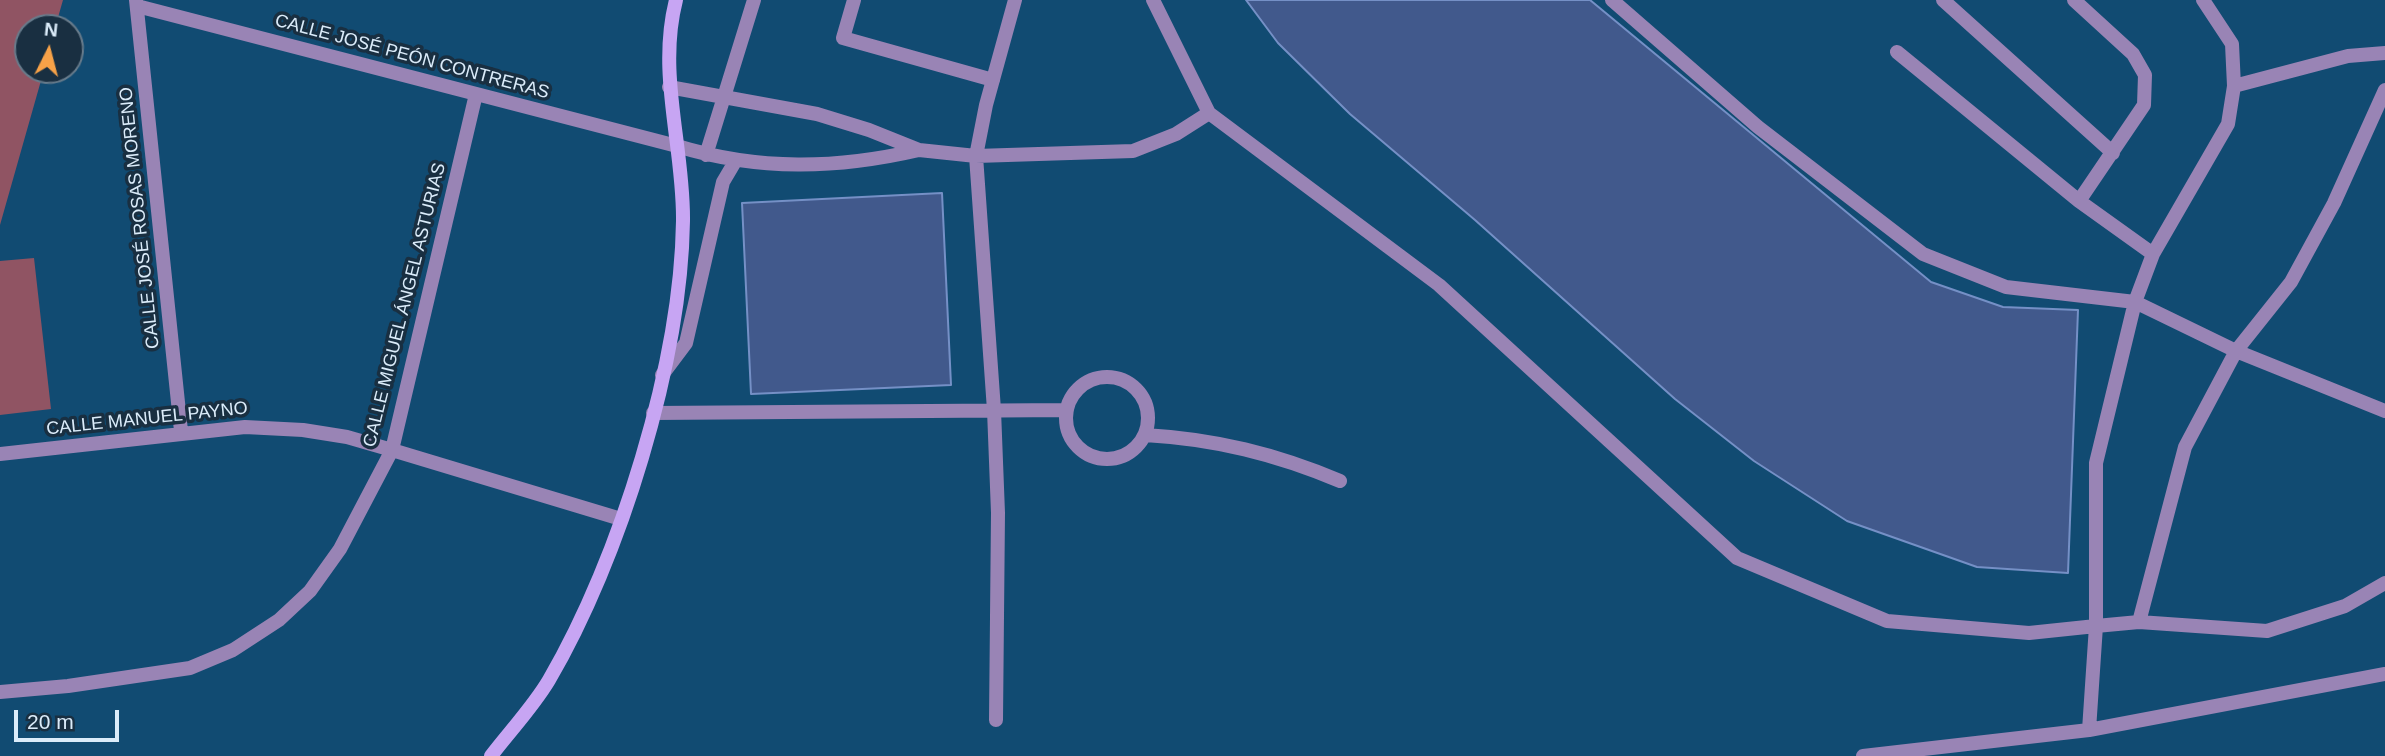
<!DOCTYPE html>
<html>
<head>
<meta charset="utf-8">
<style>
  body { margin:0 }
  #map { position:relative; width:2385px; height:756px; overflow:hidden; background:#114b72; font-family:Helvetica,sans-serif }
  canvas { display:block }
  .north { position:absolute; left:14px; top:14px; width:70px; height:70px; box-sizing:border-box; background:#192f41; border:2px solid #677b8b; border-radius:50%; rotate:6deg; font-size:19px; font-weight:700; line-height:28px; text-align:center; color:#dbecfa }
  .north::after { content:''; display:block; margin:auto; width:24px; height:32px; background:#f7a248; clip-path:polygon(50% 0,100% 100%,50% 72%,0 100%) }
  .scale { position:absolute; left:14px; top:710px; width:105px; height:32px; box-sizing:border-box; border:4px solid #dbecfa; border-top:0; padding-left:9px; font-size:21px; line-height:24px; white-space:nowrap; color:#dbecfa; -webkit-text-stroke:5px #192f41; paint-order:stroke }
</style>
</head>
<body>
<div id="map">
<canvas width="2385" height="756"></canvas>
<div class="north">N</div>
<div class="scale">20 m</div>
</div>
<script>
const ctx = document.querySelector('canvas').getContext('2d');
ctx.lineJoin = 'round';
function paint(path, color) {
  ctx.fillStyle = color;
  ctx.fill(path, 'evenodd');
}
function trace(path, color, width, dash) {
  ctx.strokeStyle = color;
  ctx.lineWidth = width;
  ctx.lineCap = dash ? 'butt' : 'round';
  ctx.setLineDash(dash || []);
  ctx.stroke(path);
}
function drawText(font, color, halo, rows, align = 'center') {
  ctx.font = font + ' Helvetica,sans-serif';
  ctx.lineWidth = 7;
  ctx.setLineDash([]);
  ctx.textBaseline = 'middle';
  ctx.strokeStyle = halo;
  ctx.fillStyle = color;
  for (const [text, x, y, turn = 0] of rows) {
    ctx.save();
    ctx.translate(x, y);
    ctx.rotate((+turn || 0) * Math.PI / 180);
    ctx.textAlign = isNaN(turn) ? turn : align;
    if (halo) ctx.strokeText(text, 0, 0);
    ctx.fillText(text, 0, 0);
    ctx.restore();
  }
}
paint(new Path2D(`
  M0,0h63l-8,28h-27v42h16l-44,155z
  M34,258l17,151 -51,6v-154z`), '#905463');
const building = new Path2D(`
  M1246,0h344l341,282 72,25 75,3 -10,263 -91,-6 -130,-46 -93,-60 -79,-62 -200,-179 -125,-106 -72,-71z
  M942,193l9,192 -200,9 -9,-191z`);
paint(building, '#41598c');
trace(building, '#7590c6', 2);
trace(new Path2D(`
  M854,0l-11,38 150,42
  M1153,0l56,113 230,172 298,273 150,63 142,12 67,-7v-163l39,-161 18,-48 75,-130 6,-38 -2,-42 -29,-44
  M1612,0l146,127 165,127 83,33 129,15 101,49 149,60
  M1943,0l170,153
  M2074,0l59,54 12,21 -1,30 -65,96 74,53
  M1897,52l182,149
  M2234,86l114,-30 37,-3
  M669,87l148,27 52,16 50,20 57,6 157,-5 43,-17 33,-21
  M677,146c82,25 160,23 242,4
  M706,155l48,-155
  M662,375l24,-32 37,-161 13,-22
  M1066 418a41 41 0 1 1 82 0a41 41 0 1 1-82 0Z
  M653,413l414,-3
  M1145,435c70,4 131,19 195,46
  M2139,622l128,9 78,-25 40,-23
  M996,720l2,-207 -4,-103 -18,-254 10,-51 29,-105
  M2089,730l7,-104 43,-4 46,-175 51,-96 55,-69 43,-79 51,-113
  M1863,756l226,-26 296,-56`), '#9984b5', 14);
trace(new Path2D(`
  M136,0l45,431
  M137,6l540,140
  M0,454l245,-27 58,3 44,7 45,13 229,69
  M0,692l68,-6 122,-18 43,-18 46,-30 31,-29 30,-42 52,-99 84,-356`), '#9984b5', 14);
trace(new Path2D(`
  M491,756c19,-25 42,-49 58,-76 71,-121 132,-318 134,-459 1,-74 -26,-147 -7,-221`), '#c7a5f3', 14);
drawText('18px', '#dbecfa', '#192f41', [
  ["CALLE JOSÉ PEÓN CONTRERAS",412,57,15],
  ["CALLE JOSÉ ROSAS MORENO",140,218,-96],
  ["CALLE MIGUEL ÁNGEL ASTURIAS",405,305,-76],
  ["CALLE MANUEL PAYNO",147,419,-6]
]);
</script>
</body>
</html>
